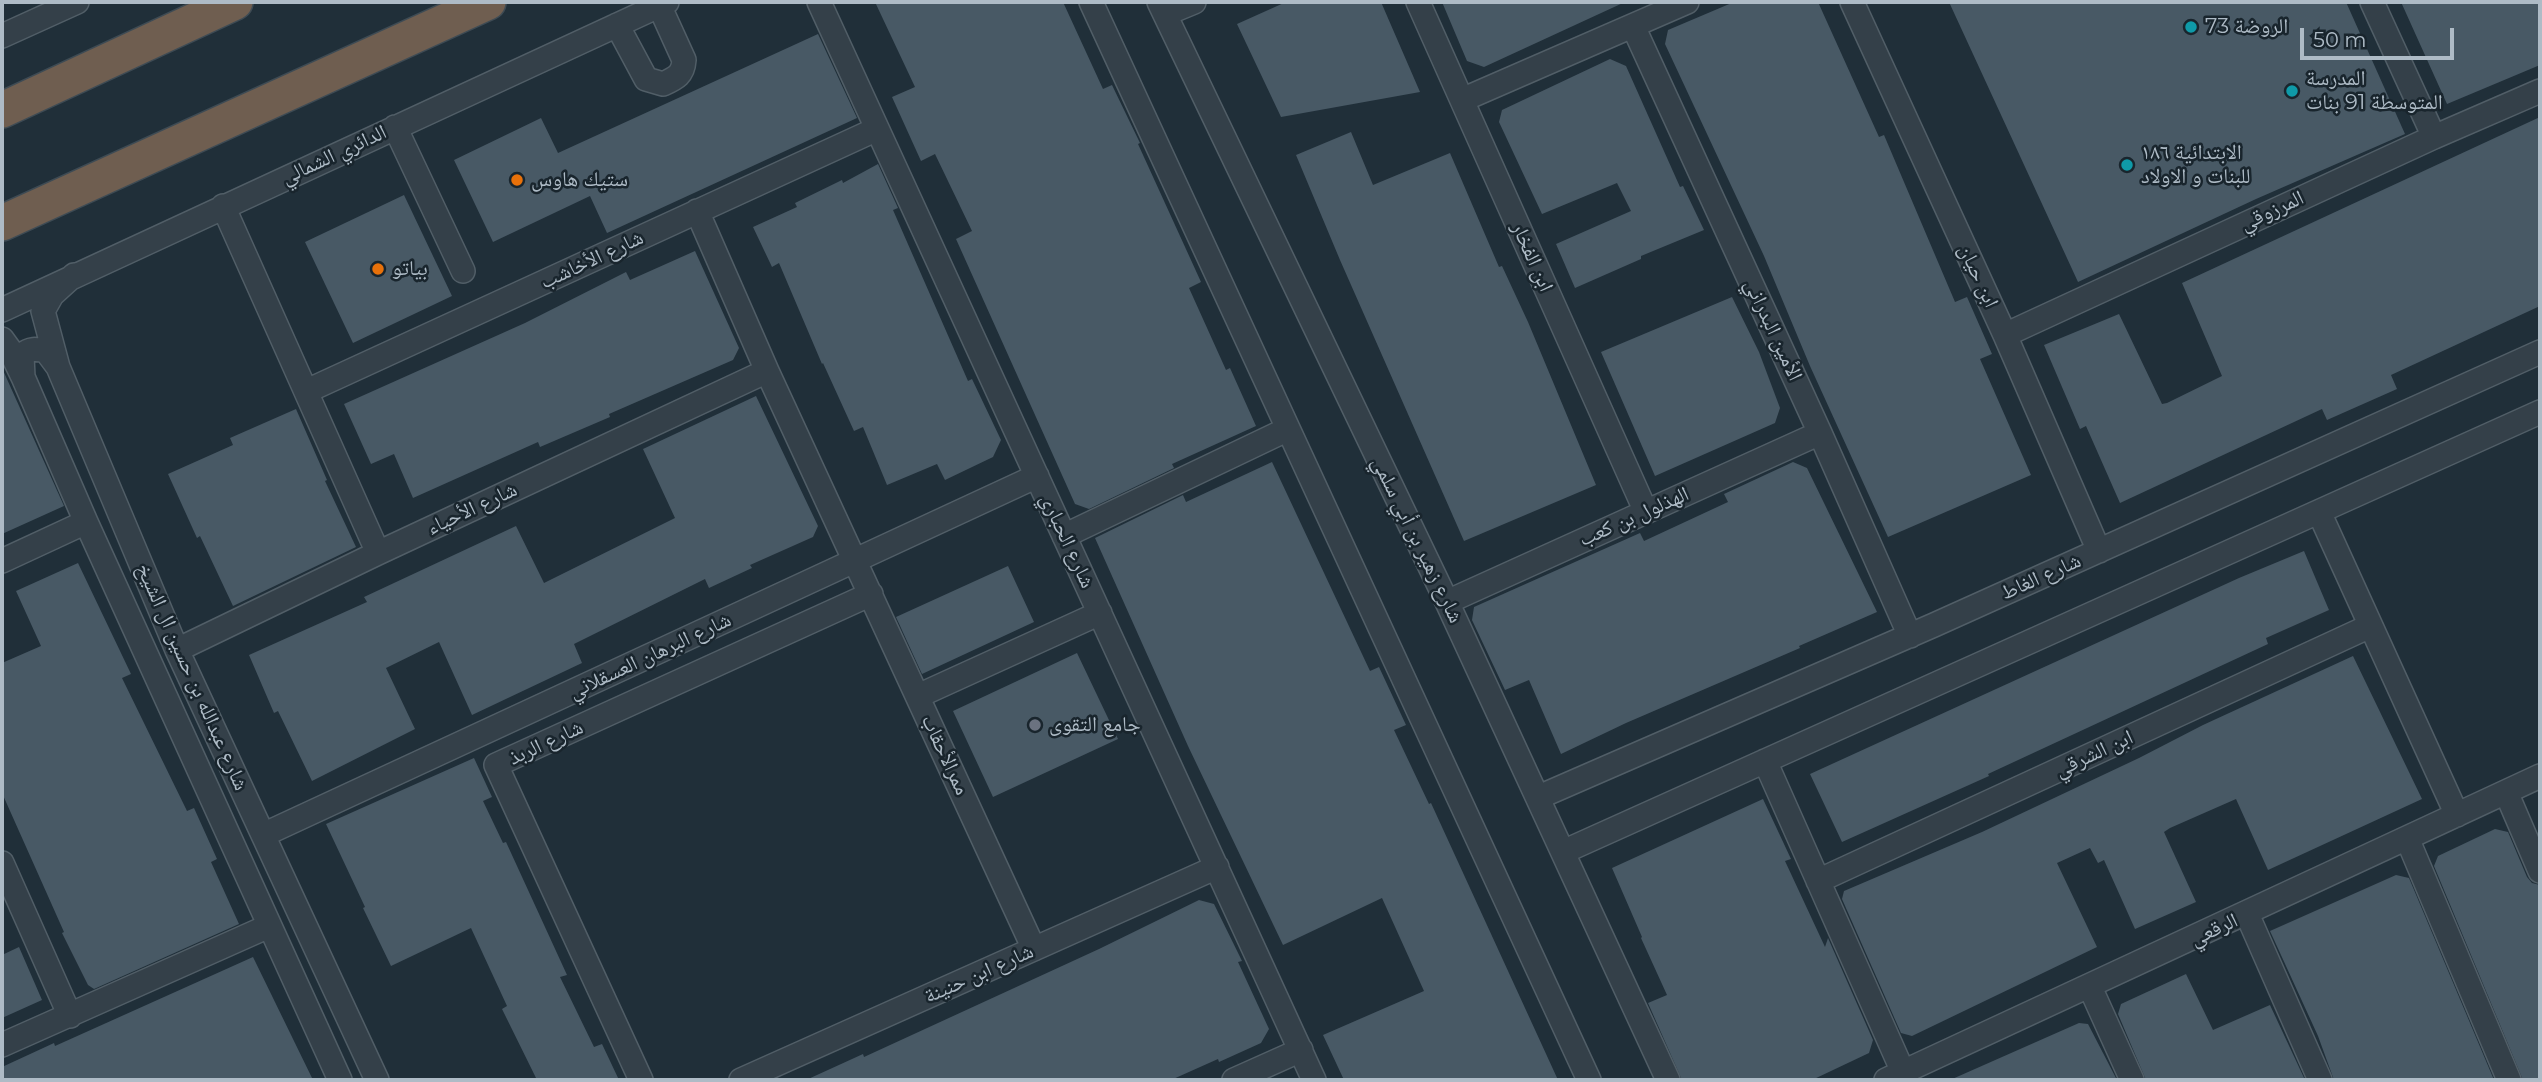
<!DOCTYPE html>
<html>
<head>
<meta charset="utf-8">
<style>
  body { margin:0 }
  #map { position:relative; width:2542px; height:1082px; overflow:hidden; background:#202f39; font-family:Montserrat,sans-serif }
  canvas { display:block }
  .frame { position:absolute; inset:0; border:4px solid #aebbc6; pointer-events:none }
  .scale { position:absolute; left:2300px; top:28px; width:154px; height:32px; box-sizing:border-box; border:4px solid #aebbc6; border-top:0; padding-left:9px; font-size:21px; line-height:24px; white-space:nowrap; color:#aebbc6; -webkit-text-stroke:5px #19252d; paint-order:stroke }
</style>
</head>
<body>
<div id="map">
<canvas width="2542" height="1082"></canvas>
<div class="frame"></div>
<div class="scale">50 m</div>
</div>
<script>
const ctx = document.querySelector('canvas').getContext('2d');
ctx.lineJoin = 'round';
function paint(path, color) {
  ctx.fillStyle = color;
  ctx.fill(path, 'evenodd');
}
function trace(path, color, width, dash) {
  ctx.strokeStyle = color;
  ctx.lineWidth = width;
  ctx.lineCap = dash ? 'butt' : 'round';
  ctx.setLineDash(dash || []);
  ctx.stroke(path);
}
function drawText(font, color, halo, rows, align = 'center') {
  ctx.font = font + ' Montserrat,"Noto Naskh Arabic",sans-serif';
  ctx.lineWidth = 5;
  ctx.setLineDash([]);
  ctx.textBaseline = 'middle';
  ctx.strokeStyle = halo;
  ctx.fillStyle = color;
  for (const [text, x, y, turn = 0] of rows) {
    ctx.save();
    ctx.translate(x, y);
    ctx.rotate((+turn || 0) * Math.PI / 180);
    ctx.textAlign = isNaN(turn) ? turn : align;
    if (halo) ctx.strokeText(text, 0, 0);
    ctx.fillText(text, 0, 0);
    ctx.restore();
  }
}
paint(new Path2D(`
  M875,2h188l40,87 9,-4 28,58 -2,1 63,138 -12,6 37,82 4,-2 26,58 -84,38 2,4 -85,41 -14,-5 -119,-265 16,-8 -37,-77 -14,7 -29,-64 23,-10z
  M1286,2h95l39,90 -139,25 -44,-93z
  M1442,2h183l-141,65 -17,-6z
  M1734,2h84l61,135 5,-2 71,167 12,-5 25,57 -12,5 51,116 -143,62 -78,-171 -46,-110 -99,-212 3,-14z
  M1949,2h397l59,132 -149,65 -178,83z
  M2401,2h139v63l-93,39z
  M818,34l39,84 -250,115 -17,-37 -97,46 -39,-82 87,-42 17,35z
  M1610,59l16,7 54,121 3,-1 21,44 -63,26v3l-66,29 -19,-44 75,-33 -14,-28 -75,31 -43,-92 3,-12z
  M2540,117v189l-149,69 6,14 -70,31 -5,-11 -202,94 -34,-77 -6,3 -36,-84 75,-31 43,90 5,-1 55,-27 -40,-93z
  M1351,132l22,53 77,-32 49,114 3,-1 26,56 68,163 -132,56 -124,-281 -44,-105z
  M878,164l20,44 -5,2 75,171 4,-2 29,61 -8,17 -48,23 -8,-16 -50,21 -24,-58 -9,4 -31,-68 -1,1 -43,-101 -7,4 -19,-40 44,-20 -2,-4 47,-23 1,3z
  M404,195l48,101 -99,47 -48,-101z
  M695,251l44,97 -6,12 -124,54 1,3 -70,30 -2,-5 -125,56 -19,-44 -23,10 -27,-60 181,-81 101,-51 4,8z
  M1732,297l27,55 21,56 -5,15 -120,53 -54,-124z
  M2,368l62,138 -62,28z
  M756,396l62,130 -5,11 -63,28 2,3 -43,20 -4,-9 -131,65 8,19 -110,52 -33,-73 -53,26 29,61 -103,52 -34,-70 -4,2 -25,-58 118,-53 -3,-5 152,-71 28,57 131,-65 -32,-69z
  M296,409l31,71 -2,1 31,66 -123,59 -33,-70 -3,2 -29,-64 65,-29 -3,-7z
  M1272,462l98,209 9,-4 27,58 -12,5 35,74 2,-1 127,277h-214l-21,-45 101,-44 -42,-93 -99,47 -95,-199 -93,-208 88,-43 3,7z
  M1793,462l14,6 70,144 -78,34 1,2 -174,75 -65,31 -32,-74 -24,10 -33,-70 2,-13 166,-74 4,8 84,-39 -4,-8z
  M2304,551l25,59 -63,28 2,6 -280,130 1,2 -147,66 -32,-68 429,-196z
  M78,563l53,111 -9,4 65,133 7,-3 23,51 -6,3 28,62 -145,65 -6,-4 -26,-52 2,-1 -62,-139v-130l39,-17 -25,-55z
  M1008,566l26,56 -112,52 -26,-57z
  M1077,653l41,86 -125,58 -40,-86z
  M2353,656l69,143 -154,71 -32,-71 -66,29 -6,4 32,70 -61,27 -31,-69 -6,3 -8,-15 -33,15 40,84 -185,89 -11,-3 -59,-134 2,-8 138,-59 157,-74 64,-33z
  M474,758l18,39 -9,4 20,42 3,-1 61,133 -7,2 34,70 8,-3 17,36h-82l-35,-71 5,-3 -36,-78 -80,38 -28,-58 2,-1 -39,-83z
  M1763,799l28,60 -6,2 40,86 3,-9 45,102 -4,13 -57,27h-130l-34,-77 19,-8 -26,-57 1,-1 -30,-69z
  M2495,829l13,3 19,45 5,6 8,2v195h-17l-89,-214 4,-10z
  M2396,875l13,3 85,202h-160l-16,-44 -48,-105z
  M1199,900l15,4 28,57 -4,1 31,67 -8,14 -42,19 -1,-3 -47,21h-365l57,-26 1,3 235,-108z
  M19,947l23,53 -40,18v-63z
  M253,957l60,123h-311v-13l52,-24 1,3z
  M2186,974l27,56 57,-25 35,75h-159l-28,-66 3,-10z
  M2079,1023l9,1 29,56h-167z`), '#485965');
const minor = new Path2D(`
  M819,2l495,1078
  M1091,2l498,1078
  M1159,2l288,600 221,478
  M1418,2l228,510
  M1852,2l153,333 94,216
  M2372,2l62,135
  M1165,14l29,-12
  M617,25l29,54 17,5c13,-6 20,-9 21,-24l-25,-55
  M1633,26l187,407 90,203
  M2,36l75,-34
  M1462,100l225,-98
  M395,127l68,144
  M223,206l155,347
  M697,211l70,160 267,578
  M74,275l-22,20 -9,16 15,56 119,283 200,430
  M2,310l665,-308
  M2005,335l429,-198 106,-46
  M2,339l8,11 13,27 63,145 254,558
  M23,377l-1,-22c8,-7 14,-6 24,-4l12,16
  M307,391l570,-262
  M2319,512l138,303
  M1064,536l224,-107
  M2,561l84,-39
  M1447,602l373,-169
  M177,650l201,-97 389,-182
  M918,696l182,-83
  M1765,761l138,311
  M2506,792l34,79
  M1539,797l395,-172 606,-273
  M263,835l774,-359
  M2407,838l102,242
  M1563,852l977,-440
  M2,863l68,153
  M1818,881l552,-255
  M2247,914l73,166
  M2090,987l42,93
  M2,1045l267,-119
  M641,1080l-145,-315 375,-171
  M741,1080l476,-213
  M1234,1080l67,-30
  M1886,1080l654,-304`);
const highway = new Path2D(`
  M2,110l233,-108
  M2,223l486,-221`);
trace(minor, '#515e67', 26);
trace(highway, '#3e4b54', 38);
trace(minor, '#344049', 23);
trace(highway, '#6f5e50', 35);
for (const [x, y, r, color] of [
  [2191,27,7,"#0f9aa8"],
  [2292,91,7,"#0f9aa8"],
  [2127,165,7,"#0f9aa8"],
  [517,180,7,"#e8710a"],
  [378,269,7,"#e8710a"],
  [1035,725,7,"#6b7280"]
]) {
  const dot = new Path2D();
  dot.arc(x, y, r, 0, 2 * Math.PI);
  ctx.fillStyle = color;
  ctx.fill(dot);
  trace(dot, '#19252d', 2.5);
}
drawText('21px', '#aebbc6', '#19252d', [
  ["الروضة 73",2205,27],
  ["المدرسة",2306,79],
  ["المتوسطة 91 بنات",2306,103],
  ["الابتدائية ١٨٦",2141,153],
  ["للبنات و الاولاد",2141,177],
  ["ستيك هاوس",531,180],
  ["بياتو",392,269],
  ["جامع التقوى",1049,725]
], 'left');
drawText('21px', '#aebbc6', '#19252d', [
  ["الدائري الشمالي",334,155,-25],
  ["المرزوقي",2272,211,-25],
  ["ابن الفخار",1532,257,66],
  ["شارع الأخاشب",592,260,-25],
  ["ابن حيان",1978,276,65],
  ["الأمين البدراني",1773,330,65],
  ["شارع الأحياء",472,509,-25],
  ["الهذلول بن كعب",1634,517,-24],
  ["شارع زهير بن أبي سلمي",1417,540,64],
  ["شارع الحباري",1067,541,65],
  ["شارع الغاط",2041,577,-24],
  ["شارع البرهان العسقلاني",650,656,-25],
  ["شارع عبدالله بن حسين ال الشيخ",192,677,66],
  ["شارع الربذ",546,743,-25],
  ["ابن الشرقي",2094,754,-25],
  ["ممرالأحقاب",945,755,65],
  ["الرقعي",2214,930,-25],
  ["شارع ابن حنينة",979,974,-24]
]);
</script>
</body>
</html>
